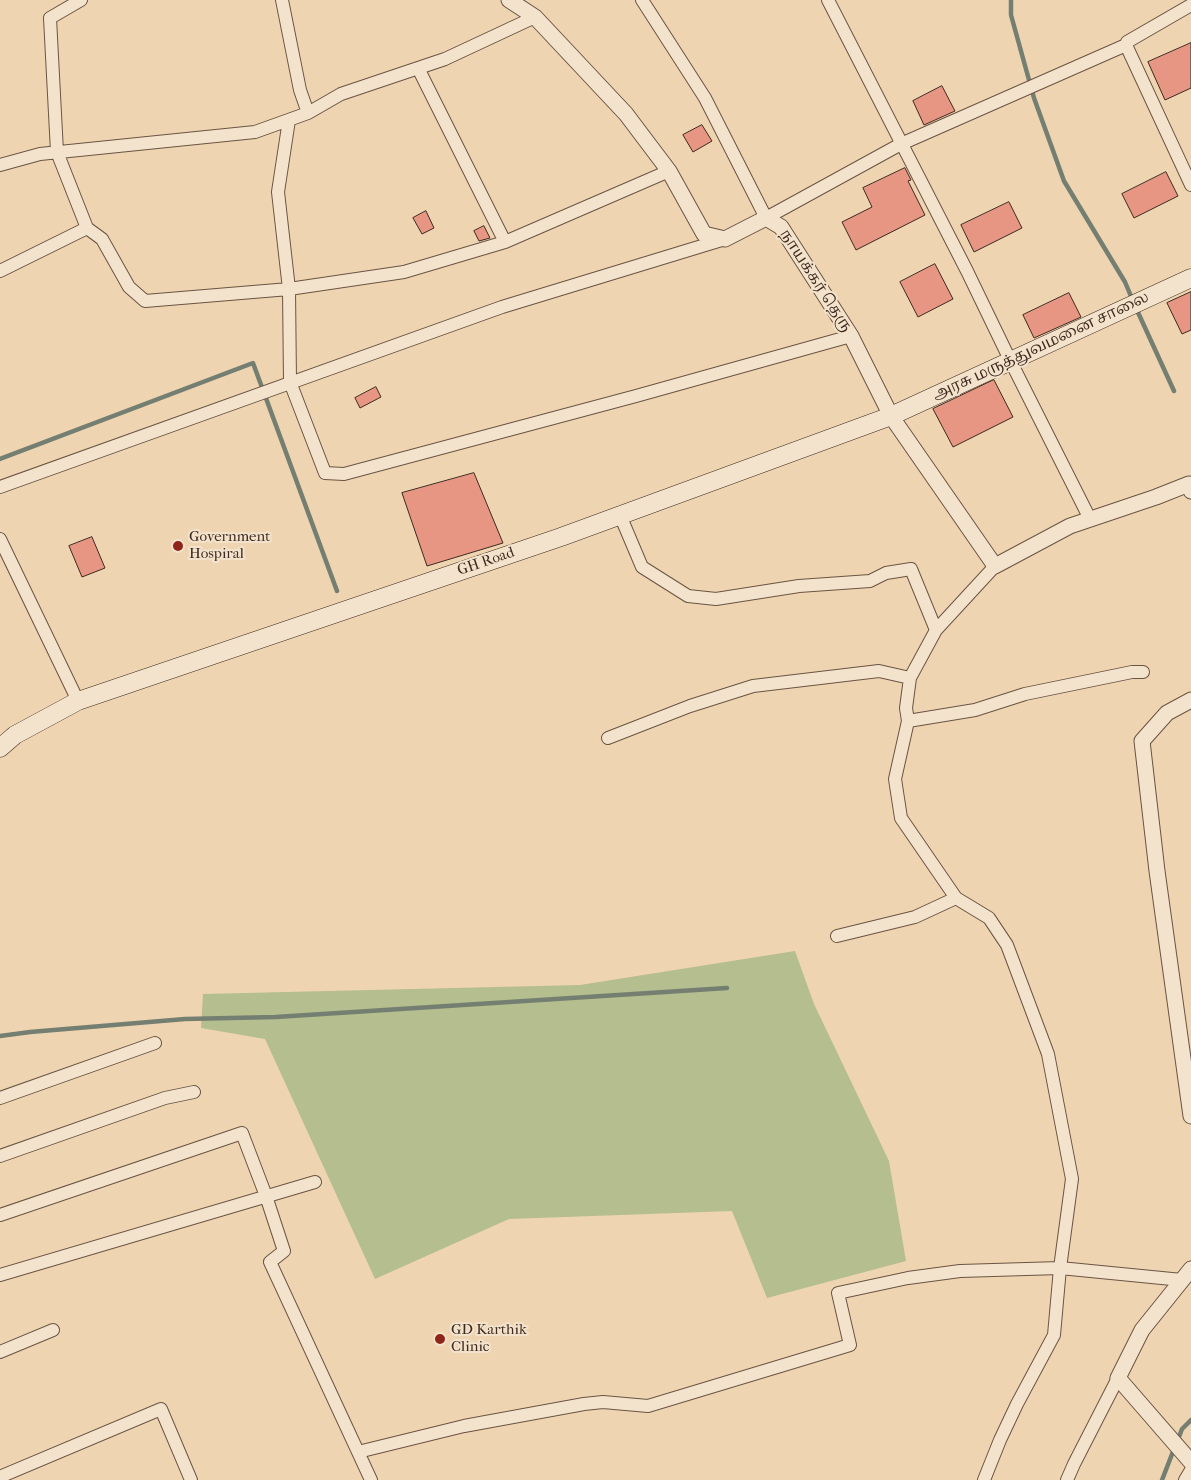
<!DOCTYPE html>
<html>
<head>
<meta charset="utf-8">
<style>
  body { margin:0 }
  canvas { display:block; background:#eed4b1 }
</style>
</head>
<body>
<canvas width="1191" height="1480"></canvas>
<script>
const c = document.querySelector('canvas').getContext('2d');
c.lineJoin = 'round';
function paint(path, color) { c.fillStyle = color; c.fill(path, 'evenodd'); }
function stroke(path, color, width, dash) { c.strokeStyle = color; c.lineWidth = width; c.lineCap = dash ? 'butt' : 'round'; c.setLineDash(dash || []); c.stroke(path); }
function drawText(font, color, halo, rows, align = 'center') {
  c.font = font + ' "IM FELL French Canon","Noto Serif Tamil",serif'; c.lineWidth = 4; c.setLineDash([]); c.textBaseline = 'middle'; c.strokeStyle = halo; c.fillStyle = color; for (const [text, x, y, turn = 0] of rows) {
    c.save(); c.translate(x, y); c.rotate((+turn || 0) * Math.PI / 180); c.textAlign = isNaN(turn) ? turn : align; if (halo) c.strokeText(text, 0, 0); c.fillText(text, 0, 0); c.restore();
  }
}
paint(new Path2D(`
  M795,951L814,1004L889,1161L906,1261L767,1298L732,1211L509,1219L375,1279L265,1039L201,1028L203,994L580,985Z`), '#b4be8f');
stroke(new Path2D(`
  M1011,0V15L1034,98L1064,181L1125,282L1133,301
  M1136,308L1174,391
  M0,459L253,363L337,591
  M0,1036L30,1032L185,1019L276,1017L727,988
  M1177,1442L1182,1429L1191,1420
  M1162,1480L1174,1449`), '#757f71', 4.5);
const building = new Path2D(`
  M1191,43V88L1165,100L1148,62Z
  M942,86L955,111L924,125L913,101Z
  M702,125L712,141L693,152L683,135Z
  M905,168L911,180L908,181L925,215L856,250L842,222L872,207L863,188Z
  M1166,172L1178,196L1134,218L1122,194Z
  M1009,202L1022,228L974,252L961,225Z
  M426,211L434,228L422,234L413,218Z
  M484,226L490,238L479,241L474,231Z
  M935,264L953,299L918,317L900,282Z
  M1191,292V330L1182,334L1167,303Z
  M1069,293L1081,317L1034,338L1023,315Z
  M994,380L1013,417L953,447L933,409Z
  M376,387L381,397L360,408L355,398Z
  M474,473L503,543L427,566L402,493Z
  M92,537L105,568L82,577L69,546Z`);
paint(building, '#e69682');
stroke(building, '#3e2a1e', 1);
const minor = new Path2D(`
  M282,0L300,90L308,113
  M642,0L705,98L766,218L901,144L1126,45
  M828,0L967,271L1011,362L1090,519
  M1191,5L1127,42L1126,45L1191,185
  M418,68L505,242
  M289,120L278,192L289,289L290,382L325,473L344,474L636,396L851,336
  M0,165L40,154L255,132L308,113L341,94L445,59L535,17
  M87,228L102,239L129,287L145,301L289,289L404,272L505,242L669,171
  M0,271L87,228L57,152L50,18L81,0
  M0,487L502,307L725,239
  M620,515L642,567L688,596L716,599L799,586L870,581L886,573L911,569L936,630L995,566
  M0,539L78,701
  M908,721L975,710L1025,694L1132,672H1143
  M608,738L690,706L753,686L879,671L910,678
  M837,936L915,917L956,898
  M0,1098L155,1043
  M0,1156L165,1098L194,1092
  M0,1215L242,1133L266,1196L284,1251L270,1262L371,1480
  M0,1275L315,1182
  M0,1352L53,1330
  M358,1452L464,1426L584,1404L603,1402L648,1406L850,1345L838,1293L908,1278L960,1271L1060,1268L1072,1179L1048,1054L1007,945L989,918L956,898L901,818L895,779L908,721L906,708L910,678L936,630
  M2,1476L161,1409L191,1480
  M984,1480L1000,1440L1017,1404L1054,1335L1060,1268L1182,1280
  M1067,1480L1074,1464L1118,1378
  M1185,1480L1191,1470`);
const tertiary = new Path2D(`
  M509,0L535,17L626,114L669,171L704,234L725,239L766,218L781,227L851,336L891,416L995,566L1070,526L1156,497L1189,484L1191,491
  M1191,700L1167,713L1142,741L1157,871L1191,1116
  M1191,1269L1142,1330L1118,1378L1191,1462`);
const secondary = new Path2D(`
  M0,748L15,735L78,701L561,537L891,416L1191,278`);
stroke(minor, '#6a5443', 14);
stroke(tertiary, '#6a5443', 17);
stroke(secondary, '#3e2a1e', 19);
stroke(minor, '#f4e3cc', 12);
stroke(tertiary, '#f4e3cc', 15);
stroke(secondary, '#f4e3cc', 18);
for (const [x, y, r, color] of [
  [178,546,6,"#8f2418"],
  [440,1339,6,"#8f2418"]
]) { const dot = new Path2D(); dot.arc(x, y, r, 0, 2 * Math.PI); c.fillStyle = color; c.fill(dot); stroke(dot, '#f4e3cc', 2); }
drawText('15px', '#3e2a1e', '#f4e3cc', [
  ["நாயக்கர் தெரு",815,281,57],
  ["அரசு மருத்துவமனை சாலை",1041,347,-25],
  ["GH Road",486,562,-19]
]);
drawText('15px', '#3e2a1e', '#f4e3cc', [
  ["Government",189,537],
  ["Hospiral",189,554],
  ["GD Karthik",451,1330],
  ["Clinic",451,1347]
], 'left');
</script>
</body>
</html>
